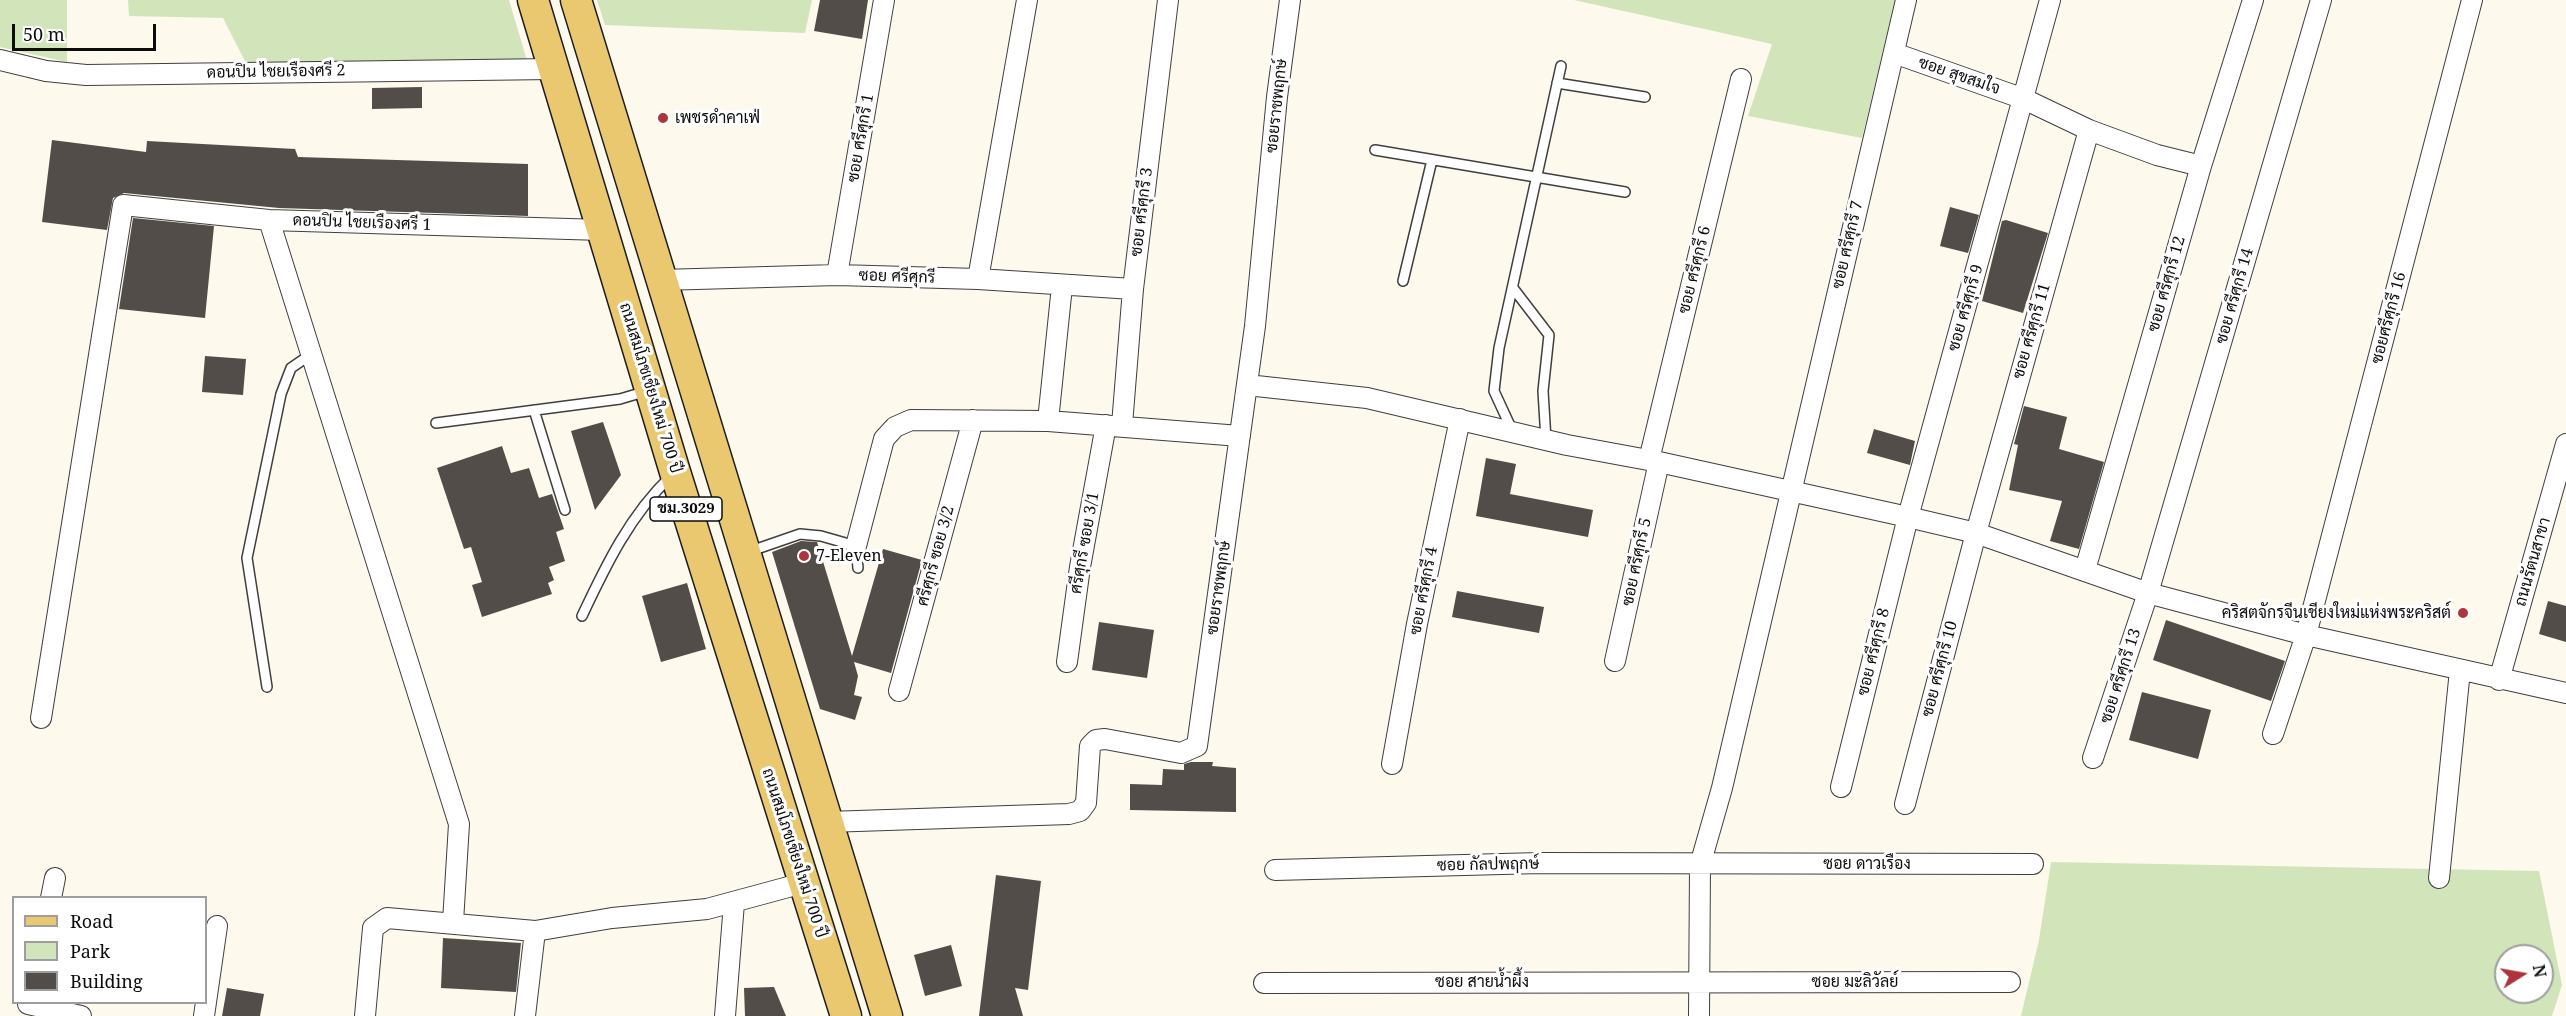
<!DOCTYPE html>
<html>
<head>
<meta charset="utf-8">
<style>
  body { margin:0 }
  #map { position:relative; width:2566px; height:1016px; overflow:hidden; background:#fdf9ed; font-family:"Noto Serif",serif }
  canvas { display:block }
  .legend { position:absolute; left:12px; top:896px; width:195px; height:108px; box-sizing:border-box; background:#fff; border:2px solid #9e9e9e; margin:0; padding:8px 10px; list-style:none; font-size:18px; color:#0c0c0c }
  .legend li { display:flex; align-items:center; gap:12px; height:30px }
  .legend b { width:30px; border:2px solid #9e9e9e }
  .north { position:absolute; left:2494px; top:944px; width:60px; height:60px; box-sizing:border-box; background:#fff; border:2px solid #9e9e9e; border-radius:50%; rotate:79deg; font-size:16px; font-weight:700; line-height:24px; text-align:center; color:#0c0c0c }
  .north::after { content:''; display:block; margin:auto; width:21px; height:27px; background:#ad333d; clip-path:polygon(50% 0,100% 100%,50% 72%,0 100%) }
  .scale { position:absolute; left:12px; top:24px; width:144px; height:27px; box-sizing:border-box; border:3px solid #0c0c0c; border-top:0; padding-left:8px; font-size:18px; line-height:21px; white-space:nowrap; color:#0c0c0c; -webkit-text-stroke:4px #fff; paint-order:stroke }
</style>
</head>
<body>
<div id="map">
<canvas width="2566" height="1016"></canvas>
<ul class="legend">
<li><b style="height:8px;background:#eac870"></b>Road</li>
<li><b style="height:16px;background:#d1e4ba"></b>Park</li>
<li><b style="height:16px;background:#534d49"></b>Building</li>
</ul>
<div class="north">N</div>
<div class="scale">50 m</div>
</div>
<script>
const c = document.querySelector('canvas').getContext('2d');
c.lineJoin = 'round';
function paint(path, color) { c.fillStyle = color; c.fill(path, 'evenodd'); }
function stroke(path, color, width, dash) { c.strokeStyle = color; c.lineWidth = width; c.lineCap = dash ? 'butt' : 'round'; c.setLineDash(dash || []); c.stroke(path); }
function drawText(font, color, halo, rows, align = 'center') {
  c.font = font + ' "Noto Serif",Sarabun,serif'; c.lineWidth = 6; c.setLineDash([]); c.textBaseline = 'middle'; c.strokeStyle = halo; c.fillStyle = color; for (const [text, x, y, turn = 0] of rows) {
    c.save(); c.translate(x, y); c.rotate((+turn || 0) * Math.PI / 180); c.textAlign = isNaN(turn) ? turn : align; if (halo) c.strokeText(text, 0, 0); c.fillText(text, 0, 0); c.restore();
  }
}
paint(new Path2D(`
  M0,0H67V62L0,47Z
  M128,0H509L528,64L248,67L223,18L129,16Z
  M597,0H812L805,33L605,25Z
  M1574,0H1895L1862,138L1748,116L1772,44Z
  M2051,862L2539,871L2562,985L2552,1016H2021L2039,940ZM2506,956H2542V992H2506Z`), '#d1e4ba');
paint(new Path2D(`
  M820,0H868L862,39L814,31Z
  M422,87V108L372,109V88Z
  M52,140L146,152L147,141L295,149L298,157L528,164V216L279,208L124,193L113,198L107,230L42,222Z
  M1950,207L1979,215L1968,253L1940,246Z
  M133,218L214,226L205,318L119,309Z
  M2006,220L2048,233L2023,313L1982,301L2002,221Z
  M205,356L246,359L243,395L202,392Z
  M2024,406L2067,417L2059,449L2104,462L2079,549L2050,541L2062,501L2009,490L2018,445L2014,444Z
  M603,422L621,475L595,510L571,431Z
  M1874,429L1915,441L1910,465L1867,453Z
  M502,446L511,473L529,468L539,498L552,494L564,529L556,532L565,561L549,567L554,580L548,583L552,594L482,617L472,585L482,582L471,547L464,549L437,468Z
  M1486,458L1516,464L1510,494L1593,510L1588,537L1476,516Z
  M801,541L817,542L852,656L883,549L922,560L891,673L854,662L858,676L854,695L862,697L855,720L820,709L772,552Z
  M687,583L706,649L661,662L642,596Z
  M1457,591L1544,607L1539,633L1452,617Z
  M2548,601L2566,606V642L2539,634Z
  M2166,620L2285,661L2271,701L2153,660Z
  M1099,622L1154,630L1147,678L1092,670Z
  M2142,692L2211,710L2198,759L2129,740Z
  M1191,762H1213L1212,766L1236,768V812L1130,810V784L1162,785L1163,769L1184,770V764Z
  M996,875L1041,881L1028,990L1015,988L1023,1016H979Z
  M443,938L521,943L516,992L441,988Z
  M951,945L962,986L925,996L914,955Z
  M774,987L786,1016H745L744,988Z
  M227,988L264,994L260,1016H222Z`), '#534d49');
const service = new Path2D(`
  M1557,83L1645,97
  M1375,150L1625,192
  M1403,281L1432,160
  M1513,288L1549,335L1543,391L1546,440
  M534,410L565,510
  M436,423L620,399L647,391
  M1512,430L1494,391L1499,348L1561,66
  M748,552L800,534L821,536L856,546L858,568
  M582,616C606,565 630,515 671,476
  M267,687L247,558L281,394L291,368L310,355`);
const minor = new Path2D(`
  M1894,53L2024,99L2089,130L2157,155L2201,166
  M0,60L46,71L86,75L553,69
  M269,220L459,824L453,922
  M837,275L884,0
  M978,279L1027,0
  M661,280L837,275L978,279L1133,289
  M1247,385L1367,398L1567,445L1659,462L1908,517L1976,533L2148,593L2306,635L2566,693
  M1048,421L1062,286
  M1122,425L1133,289L1168,0
  M1649,460L1741,79
  M856,546L884,439L895,427L911,420L1048,421L1240,436
  M2085,570L2201,166L2253,0
  M1615,661L1659,462
  M1067,662L1080,567L1106,425
  M2499,680L2566,444
  M899,691L973,420
  M41,718L123,205L269,220L602,230
  M2273,734L2306,635L2472,0
  M2093,758L2148,593L2321,0
  M1392,764L1417,624L1460,419
  M1841,787L1908,517L2050,0
  M1905,804L1976,533L2089,130
  M827,822L1069,814L1080,811L1086,803L1090,746L1096,740L1105,739L1181,753L1197,746L1255,326L1277,97L1290,0
  M1275,870L1540,863L2033,864
  M2439,878L2460,670
  M51,898L55,878
  M1264,983L2010,982
  M28,1004L81,1016
  M204,1016L217,926
  M365,1016L373,928L387,918L535,931L612,918L707,909L803,883
  M525,1016L535,931
  M725,1016L734,903
  M1699,1016L1700,865L1722,788L1906,0`);
const primary = new Path2D(`
  M533,0L675,472L846,1016
  M576,0L887,1016`);
stroke(service, '#3f3f3f', 12);
stroke(minor, '#3f3f3f', 22);
stroke(primary, '#1d1d1d', 33);
stroke(service, '#fff', 9);
stroke(minor, '#fff', 20);
stroke(primary, '#eac870', 30);
for (const [x, y, r, color] of [
  [663,118,6,"#ad333d"],
  [804,556,6,"#ad333d"],
  [2463,613,6,"#ad333d"]
]) { const dot = new Path2D(); dot.arc(x, y, r, 0, 2 * Math.PI); c.fillStyle = color; c.fill(dot); stroke(dot, '#fff', 2); }
for (const [x, y, w] of [
  [686,509,72]
]) { const box = new Path2D(); box.roundRect(x - w / 2, y - 12, w, 24, 4.5); c.fillStyle = '#fff'; c.fill(box); stroke(box, '#0c0c0c', 1.5); }
drawText('bold 15px', '#0c0c0c', null, [
  ["ชม.3029",686,509]
]);
drawText('16px', '#0c0c0c', '#fff', [
  ["ดอนปิน ไชยเรืองศรี 2",276,72,-1],
  ["ซอย สุขสมใจ",1959,76,19],
  ["ซอยราชพฤกษ์",1277,106,-84],
  ["ซอย ศรีศุกรี 1",861,138,-80],
  ["ซอย ศรีศุกรี 3",1142,212,-83],
  ["ดอนปิน ไชยเรืองศรี 1",362,223,2],
  ["ซอย ศรีศุกรี 7",1848,245,-77],
  ["ซอย ศรีศุกรี 6",1695,270,-76],
  ["ซอย ศรีศุกรี",897,277,2],
  ["ซอย ศรีศุกรี 12",2167,284,-74],
  ["ซอย ศรีศุกรี 14",2235,296,-74],
  ["ซอย ศรีศุกรี 9",1966,308,-74],
  ["ซอยศรีศุกรี 16",2389,318,-75],
  ["ซอย ศรีศุกรี 11",2032,331,-74],
  ["ถนนสมโภชเชียงใหม่ 700 ปี",650,388,73],
  ["ศรีศุกรี ซอย 3/1",1085,543,-80],
  ["ศรีศุกรี ซอย 3/2",936,556,-75],
  ["ซอย ศรีศุกรี 5",1637,562,-78],
  ["ถนนรัตนสาขา",2533,562,-74],
  ["ซอยราชพฤกษ์",1219,588,-82],
  ["ซอย ศรีศุกรี 4",1424,591,-79],
  ["ซอย ศรีศุกรี 8",1874,652,-76],
  ["ซอย ศรีศุกรี 10",1940,669,-75],
  ["ซอย ศรีศุกรี 13",2121,676,-72],
  ["ถนนสมโภชเชียงใหม่ 700 ปี",794,853,72],
  ["ซอย ดาวเรือง",1867,864],
  ["ซอย กัลปพฤกษ์",1488,865,-1],
  ["ซอย สายน้ำผึ้ง",1482,982],
  ["ซอย มะลิวัลย์",1855,982]
]);
drawText('16px', '#0c0c0c', '#fff', [
  ["เพชรดำคาเฟ่",675,118],
  ["7-Eleven",816,556],
  ["คริสตจักรจีนเชียงใหม่แห่งพระคริสต์",2451,613,"right"]
], 'left');
</script>
</body>
</html>
